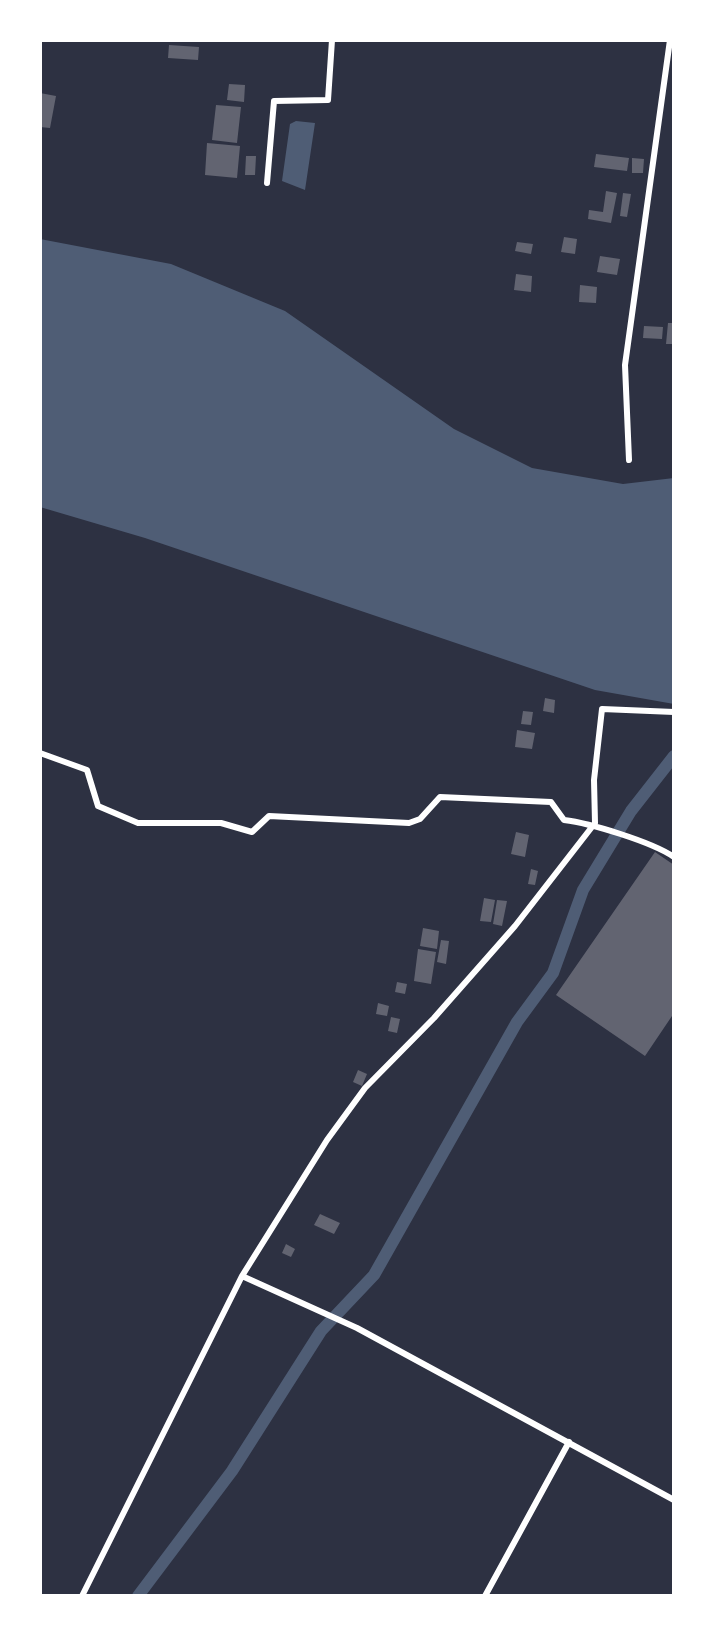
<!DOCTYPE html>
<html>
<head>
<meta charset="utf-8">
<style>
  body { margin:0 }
  #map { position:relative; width:714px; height:1636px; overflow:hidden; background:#2d3142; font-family:"Sofia Sans Condensed",sans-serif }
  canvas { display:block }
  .frame { position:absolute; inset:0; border:42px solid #fff; pointer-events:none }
</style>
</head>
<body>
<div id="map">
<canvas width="714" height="1636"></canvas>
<div class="frame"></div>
</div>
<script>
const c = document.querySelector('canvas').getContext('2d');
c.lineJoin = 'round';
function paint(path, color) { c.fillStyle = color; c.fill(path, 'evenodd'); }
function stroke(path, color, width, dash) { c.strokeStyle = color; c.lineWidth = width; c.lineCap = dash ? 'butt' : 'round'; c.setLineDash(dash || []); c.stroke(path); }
paint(new Path2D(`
  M296,121L315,123L305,190L282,181L290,124Z
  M40,239L171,264L285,311L454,429L532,468L623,484L674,478V704L595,690L145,538L40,507Z`), '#4f5d75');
stroke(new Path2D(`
  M138,1596L232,1471L321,1331L374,1275L517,1022L553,973L583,890L631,811L674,756`), '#4f5d75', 12);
paint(new Path2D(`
  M169,45L199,47L198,60L168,58Z
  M229,84L245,85L244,102L227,100Z
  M40,93L56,96L50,128L40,127Z
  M216,105L241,107L237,143L212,140Z
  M207,143L240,146L237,178L205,175Z
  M596,154L629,158L627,171L594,167Z
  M246,156H256L255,175H245Z
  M632,158L644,159L643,173H632Z
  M606,191L617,193L611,223L588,219L589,210L603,212Z
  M623,193L631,194L627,217L620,216Z
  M564,237L577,239L575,254L561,252Z
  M517,242L533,244L531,254L515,251Z
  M600,256L620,259L617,275L597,272Z
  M516,274L532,276L531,292L514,290Z
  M580,285L597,287L596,303L579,302Z
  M668,323H674V344H666Z
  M644,326L663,327L662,339L643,338Z
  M545,698L555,700L554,713L543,711Z
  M523,711L533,712L531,725L521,724Z
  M517,730L535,733L532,749L515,747Z
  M516,832L529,835L525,857L511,854Z
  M655,852L674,865V1013L645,1056L556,995Z
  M531,869L538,871L535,885L528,884Z
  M484,898L495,900L491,922L480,921Z
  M497,900L507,901L502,926L493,924Z
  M423,928L439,931L437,949L420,946Z
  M441,940L449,941L446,964L437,962Z
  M418,949L436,952L431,984L414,981Z
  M397,982L407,984L405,994L395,992Z
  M378,1003L389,1006L387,1016L376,1014Z
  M391,1017L400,1019L397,1033L388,1031Z
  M358,1070L367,1074L362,1086L353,1082Z
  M320,1214L340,1223L334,1234L314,1225Z
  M286,1244L295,1249L291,1257L282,1253Z`), '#626471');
stroke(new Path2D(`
  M267,183L274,101L328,100L332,40
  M629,460L625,365L670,40
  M40,753L87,770L98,806L138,823H221L252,832L269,816L409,823L420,819L440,797L551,802L564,820C590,823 652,842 674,857
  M242,1276L357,1328L674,1500
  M82,1596L242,1276L327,1140L365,1088L434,1018L515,926L595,823L594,780L602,709L674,712
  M485,1596L569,1442`), '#fff', 6);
</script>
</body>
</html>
